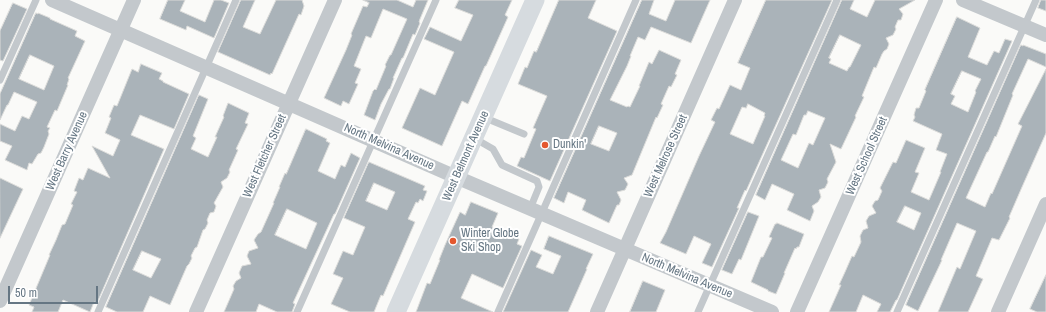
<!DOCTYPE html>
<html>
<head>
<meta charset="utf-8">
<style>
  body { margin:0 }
  #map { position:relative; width:1046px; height:312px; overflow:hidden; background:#fafaf8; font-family:"Archivo Narrow",sans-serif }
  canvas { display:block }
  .scale { position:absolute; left:8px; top:286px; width:90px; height:18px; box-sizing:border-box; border:2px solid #657683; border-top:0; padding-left:5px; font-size:12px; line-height:14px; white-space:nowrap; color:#657683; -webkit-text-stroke:3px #fff; paint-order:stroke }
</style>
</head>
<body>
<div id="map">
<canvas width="1046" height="312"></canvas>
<div class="scale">50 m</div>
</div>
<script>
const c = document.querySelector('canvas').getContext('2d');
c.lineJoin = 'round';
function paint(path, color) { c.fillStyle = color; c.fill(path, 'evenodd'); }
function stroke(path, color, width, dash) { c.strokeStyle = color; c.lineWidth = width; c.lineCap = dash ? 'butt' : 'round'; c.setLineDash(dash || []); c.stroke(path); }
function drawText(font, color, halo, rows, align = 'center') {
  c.font = font + ' "Archivo Narrow",sans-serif'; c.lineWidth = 4; c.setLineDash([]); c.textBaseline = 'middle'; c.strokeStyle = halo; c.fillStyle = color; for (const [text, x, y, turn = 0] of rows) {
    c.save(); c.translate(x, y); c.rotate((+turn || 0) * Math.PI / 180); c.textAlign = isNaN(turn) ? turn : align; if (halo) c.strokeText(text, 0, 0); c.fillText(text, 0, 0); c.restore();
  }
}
const building = new Path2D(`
  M168,0H185L180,11L205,22L214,0H221L229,3L214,38L187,26L186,30L160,19Z
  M241,0H255L243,27L260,34L276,0H302L304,6L301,15L299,14L272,74L271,73L270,75L218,52Z
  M363,0H397L413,7L416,0H428L420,19L419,22L420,23L415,35L413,34L403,58H402L393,78H394L390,89H389L381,104L375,120L364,115L373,91L375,89L376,90L386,66L385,65L390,55H391L407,19L383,9L371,38L366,36L354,66L361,69L355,83L358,84L349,104L343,101L341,106L324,98L346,50L352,35L351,34L363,6L367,7L369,3Z
  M459,0H512L505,15L508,17L486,66H485L468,104L462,101L442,146L402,128L420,88L435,95L454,52L424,39L430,27L461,41L473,15L455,8Z
  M559,0H596L588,18L617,31L550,181L517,166L521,157L524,158L536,129L533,128L547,96L518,84L525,67L527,68L534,51L536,52Z
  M642,0H654L649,14L666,21L675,0H710L691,43L651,27L645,40L638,37L630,56H631L627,66L610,100L627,107L628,106L630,107L640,86H639L649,62L652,64L659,50L681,60L675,74L677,75L671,87L669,86L661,104L663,105L657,118L656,117L632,175L624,178L628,184L625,190L617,192L621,200L619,205H617L609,223L582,210L586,200L568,192L564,203L554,198ZM599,126L617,133L609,151L591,144Z
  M766,0H832L746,191L745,190L737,208H739L712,267L702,263L711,244L694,236L686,254L660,243L666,232L699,156L715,122L711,120L717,108L719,109L730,85L741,90L750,68L738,63ZM748,104L765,113L764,116H765L753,144L730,134L742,107L746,108Z
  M842,0H854L850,9L867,17L875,0H915L899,9L903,14L901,20H898L895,27L896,29L893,35L886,38L889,44L887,49L884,51L882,54L876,68L874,67L862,96L864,97L855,116L856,117L841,149L830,144L836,162L827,179L828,182L825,188L819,190L821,197L818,202L812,206L814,211L810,221L787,210L794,194L772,184L765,200L756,195ZM840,35L861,45L850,67H849L847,71L829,63L831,59L829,58ZM808,111L825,118L813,145L809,143L798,168L781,160L793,134L796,135L804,115H806Z
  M1041,0H1046V11L1038,8Z
  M13,3L27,9L3,61L0,60V31Z
  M36,13L38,14V13L50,18V19L77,31L75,36L85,41L68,78L69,79L67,85H68L57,111L55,110L47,127L50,128L48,131L49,134L44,147L41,153L38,154L32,164L29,163L27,170L5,160L12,146L0,141V124L15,131L22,116L29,119L37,102L14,92L8,105H7L0,120V94ZM30,55L54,66L44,90L19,79Z
  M957,17L980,28L968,57L987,65L994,51L999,53L1005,39L1012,41L897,300H896L890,312H877L881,304L863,295L856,312H829L841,285H839L845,272L852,256L854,257L861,242L860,236L863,230L868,228L866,221L869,216L876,213L872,206L875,201L878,200L882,191L880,188L893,162L896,163L906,140L925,148L915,172L919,173L911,192L929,200L941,172H940L947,154L936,150L942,134L913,121L915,117L914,115L916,108H919L926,91L925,90ZM962,71L981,79L975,91L976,92L968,112L951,104L955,96L951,94ZM905,206L921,213L914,230L897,222Z
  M1021,45L1023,46V45L1046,54V67L1028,59L1012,94L1013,95L996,137L995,136L988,152H987L966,198L985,207L991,193L992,194L1022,126L1018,124L1046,69V133L1022,187L1009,217L1010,218L999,240L992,238L976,276L983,279L968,312H938L957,267L960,269L976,231L957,223L941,260H942L918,311L906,305Z
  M141,64L162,73L159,79L163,81V82L189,94L174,129L140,115L131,135L164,149L97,303L94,302L90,312L63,300L58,312H32L34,307L29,305L50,255H49L56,240L62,225L65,224L73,205L71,204L77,192L74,191L79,178L83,180L88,168L110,178L92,146L113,156L120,140L105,133L111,118L109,117L114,105L117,106L132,69L138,72Z
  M199,95L208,99L193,136L196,138L191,149L208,157L217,137H215L224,117L223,116L228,103L249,113L245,123L248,124L236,149L238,150L229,170L230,172L227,178L221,182L223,187L214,203L216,206L214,212L210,213L207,220L208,223L205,229L203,230L197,247L195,248L191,256L192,258L189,264L187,266L170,305L150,296L143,312H117L106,307ZM142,251L161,259L151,278L133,270Z
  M306,129L327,139L326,141L330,143L318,171L335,179L341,165L345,167L351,153L360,158L335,214H334L293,303L295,304L292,312H277L259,304L256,312H224L234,289L233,286L236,281L241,278L239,273L242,266L251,264L247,256L249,251L258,248L254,240L258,234L261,232L274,203H273L280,187H279L285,173L286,174ZM287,209L317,223L306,249L275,235Z
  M369,162L425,186L423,190L427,191L423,201L420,199L418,203L416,202L408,219L415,222L383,296L381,295L374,312H350L331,304L343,278L333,274L343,251L353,255L365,227L344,218ZM374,183L395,192L387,210L366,201Z
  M0,178L23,189L0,238Z
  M471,202L498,213L492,227L519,239L517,244L522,246L503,288L472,274L461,298L493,312H416L427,283L430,284L440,260H439L445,245L460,212L465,215Z
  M748,212L759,216L741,260L739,259L732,274L722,270Z
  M777,223L804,234L799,247H797L796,249L795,248L784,273H785L776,294L768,291V290L751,282L761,257H763L772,238L769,237L775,224H776Z
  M549,236L593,254L586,269H587L568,312H503L531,250L542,255L536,267L553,274L561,256L544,249Z
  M1046,275V312H1037L1030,309Z
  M643,281L665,290L656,312H630Z`);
paint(building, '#aab3b9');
stroke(building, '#dcdcda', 1);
stroke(new Path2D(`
  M0,80L36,0
  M483,117L524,134
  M474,138L493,149L502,165L537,181L539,187L530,209
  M98,312L236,0
  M297,312L436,0
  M498,312L636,0
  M698,312L837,0
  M897,312L1036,0`), '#c3c8cc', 7);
stroke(new Path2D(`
  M52,0L456,177L772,312
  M963,0L1046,35
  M0,301L134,0
  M196,312L335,0
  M597,312L735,0
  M797,312L936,0
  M998,312L1046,204`), '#c3c8cc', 14);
stroke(new Path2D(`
  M396,312L535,0`), '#d6dbdf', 19);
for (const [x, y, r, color] of [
  [545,145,4,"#e4572e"],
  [453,241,4,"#e4572e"]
]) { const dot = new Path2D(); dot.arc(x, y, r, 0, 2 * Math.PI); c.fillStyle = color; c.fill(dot); stroke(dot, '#fff', 1.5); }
drawText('12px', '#657683', '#fff', [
  ["Dunkin'",553,145],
  ["Winter Globe",461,234],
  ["Ski Shop",461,248]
], 'left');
drawText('12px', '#657683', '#fff', [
  ["North Melvina Avenue",389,147,24],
  ["West Barry Avenue",67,151,-66],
  ["West Fletcher Street",265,156,-66],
  ["West Belmont Avenue",466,156,-66],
  ["West Melrose Street",666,156,-66],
  ["West School Street",867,156,-66],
  ["North Melvina Avenue",687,276,23]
]);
</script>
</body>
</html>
